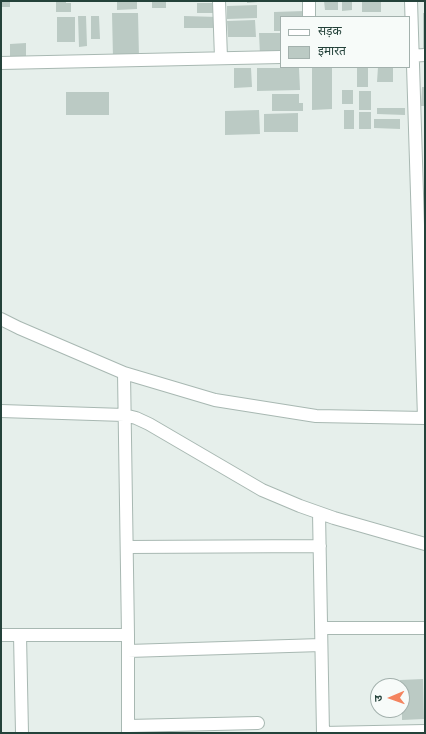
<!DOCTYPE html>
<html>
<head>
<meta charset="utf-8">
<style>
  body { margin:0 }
  #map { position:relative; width:426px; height:734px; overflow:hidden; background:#e6efeb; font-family:Signika,"Noto Sans Devanagari",sans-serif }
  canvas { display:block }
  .frame { position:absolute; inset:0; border:2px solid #24423a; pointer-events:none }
  .legend { position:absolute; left:280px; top:16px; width:130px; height:52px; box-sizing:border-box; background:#f7fbf9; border:1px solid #a3b1ad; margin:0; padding:5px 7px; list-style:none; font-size:12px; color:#24423a }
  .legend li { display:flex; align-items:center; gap:8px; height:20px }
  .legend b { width:20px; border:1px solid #a3b1ad }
  .north { position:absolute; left:370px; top:678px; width:40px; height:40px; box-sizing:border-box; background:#f7fbf9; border:1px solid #a3b1ad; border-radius:50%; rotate:268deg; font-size:11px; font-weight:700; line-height:16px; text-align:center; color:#24423a }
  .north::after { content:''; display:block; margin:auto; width:14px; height:18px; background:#f4845f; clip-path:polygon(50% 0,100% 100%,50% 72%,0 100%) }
</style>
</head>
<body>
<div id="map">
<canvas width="426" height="734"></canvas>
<div class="frame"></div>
<ul class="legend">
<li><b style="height:5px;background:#fff"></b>सड़क</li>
<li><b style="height:11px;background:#bbcac4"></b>इमारत</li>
</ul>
<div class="north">उ</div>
</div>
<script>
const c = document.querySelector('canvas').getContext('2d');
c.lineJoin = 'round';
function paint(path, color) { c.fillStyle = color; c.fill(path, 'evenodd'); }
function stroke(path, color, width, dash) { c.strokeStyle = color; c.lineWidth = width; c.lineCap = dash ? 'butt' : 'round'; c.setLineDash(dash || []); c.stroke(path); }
paint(new Path2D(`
  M1,1H10V7H1Z
  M56,1H66V3H71V12H56Z
  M117,1H137V9L117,10Z
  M152,1H166V8H152Z
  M247,1H258V2L247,3Z
  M324,1H338V10H325Z
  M342,1H352V10L342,11Z
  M362,1H381V12H362Z
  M197,3H214L215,13H197Z
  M257,5V18L227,19V6Z
  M305,11V17H281V31H274V12Z
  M112,13H138L139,57L113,58Z
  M423,13H425V51H423Z
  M78,16H86L87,46L79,47Z
  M91,16H99L100,39H91Z
  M184,16L218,17V28H184Z
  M57,17H75V42H57Z
  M255,20L256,37H228L227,21Z
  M259,33H281V55H260Z
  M26,43V59H10V44Z
  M312,67H332V109L312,110Z
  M357,67H368V87H357Z
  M378,67H393V82H377Z
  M234,68H251L252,87L234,88Z
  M257,68H299L300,90L257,91Z
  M422,87H425V106H421Z
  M342,90H353V104H342Z
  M359,91H371V110H359Z
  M66,92H109V115H66Z
  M272,94H299V103H303V111H272Z
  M377,108H405V115L377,114Z
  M259,110L260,134L225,135V111Z
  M344,110H354V129H344Z
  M359,112H371V129H359Z
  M298,113V132H264V114Z
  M374,119H400V129L374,128Z
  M423,679L424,719L402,720V686H400V680Z`), '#bbcac4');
const minor = new Path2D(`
  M219,1L221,58
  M309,1V17
  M411,1L424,418
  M409,56L425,55
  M1,63L281,57
  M1,319L19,328L124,373L215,400L316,416L425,418
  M124,373L128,635V733
  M1,411L124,415L136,418L149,424L262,490L300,506L334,518L425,544
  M319,513L323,733
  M127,547L320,546
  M321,628H425
  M1,635H128
  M20,635L22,733
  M128,651L321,645
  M128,726L258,723
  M323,733L425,731`);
stroke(minor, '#a8b8b2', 14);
stroke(minor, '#fff', 12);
</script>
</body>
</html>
